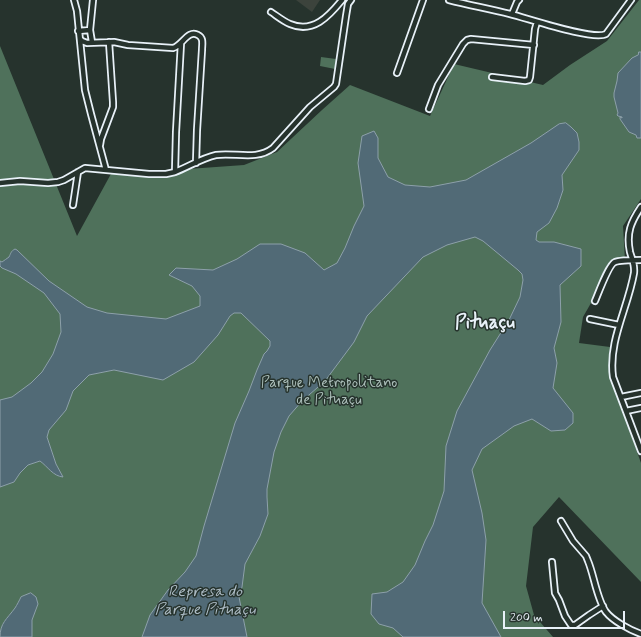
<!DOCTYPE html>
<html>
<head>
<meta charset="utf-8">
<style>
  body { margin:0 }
  #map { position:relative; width:641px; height:637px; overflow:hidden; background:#26332d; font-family:Mynerve,sans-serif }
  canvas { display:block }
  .scale { position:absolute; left:503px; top:611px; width:122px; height:18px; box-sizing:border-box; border:2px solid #e8f1f8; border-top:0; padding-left:5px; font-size:12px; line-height:14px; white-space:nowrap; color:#e8f1f8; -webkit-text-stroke:3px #26332d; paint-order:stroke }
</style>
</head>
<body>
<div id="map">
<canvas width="641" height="637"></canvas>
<div class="scale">200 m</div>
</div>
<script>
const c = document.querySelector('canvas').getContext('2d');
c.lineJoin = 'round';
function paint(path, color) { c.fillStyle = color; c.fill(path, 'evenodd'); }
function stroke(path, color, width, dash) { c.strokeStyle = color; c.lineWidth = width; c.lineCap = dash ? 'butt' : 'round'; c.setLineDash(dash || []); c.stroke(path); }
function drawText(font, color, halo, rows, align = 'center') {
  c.font = font + ' Mynerve,sans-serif'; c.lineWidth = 3; c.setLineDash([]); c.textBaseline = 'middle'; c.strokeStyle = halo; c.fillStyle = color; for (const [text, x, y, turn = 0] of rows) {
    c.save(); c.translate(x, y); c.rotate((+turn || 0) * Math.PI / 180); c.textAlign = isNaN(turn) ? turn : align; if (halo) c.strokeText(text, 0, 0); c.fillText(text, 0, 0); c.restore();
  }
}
paint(new Path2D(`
  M296,0H320L312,12Z`), '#3c433c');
paint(new Path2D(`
  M639,0H641V199L623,226L625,261L614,260L608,264L591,303L583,317L579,343L610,347L609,372L641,463V582L559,497L533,527L526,586L534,615L553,637H0V46L77,236L112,172L149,176L188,169L244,165L277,152L322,110L350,85L430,116L454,64L543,85L570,65L607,41Z
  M321,57L336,59L335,69L320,66Z`), '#4f715b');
const water = new Path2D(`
  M639,52H641V138H637L636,135L629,132L620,119V117L622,118V117L618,116L617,115L618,113L614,97V93L617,81L618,73L632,58L638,55Z
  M566,123L571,127L577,133L579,142V150L562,175L563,190L557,208L549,223L537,232L536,240L539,242H554L581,249V266L560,285L561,322L554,348L557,363L553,388L573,413V423L565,430L551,431L532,419L514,426L482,449L472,470L482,513L486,540L482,603L501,637H403L393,628L379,624L371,614L372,594L387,592L403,582L415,565L425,541L433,525L444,491L446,446L457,411L490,350L509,320L520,297L523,280L522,274L518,270L483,241L475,237L447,245L423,257L367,316L354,342L325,381L302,401L289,416L281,432L274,452L267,489V497L268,514L260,536L245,564L242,587L239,597L247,637H142L150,615L168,590L185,572L196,556L204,526L235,423L249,391L257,370L264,354L267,351L270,346V341L241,313H234L230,316L218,335L194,362L163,380L114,370L89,375L73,391L66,410L49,430L47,437L56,464L63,477C53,476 48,467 40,461L28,465L20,473L14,482L0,487V400L12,397L31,383L42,372L53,354L61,332L60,314L44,293L16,274L2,268L0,266V261L2,262C4,260 7,259 9,257C11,253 11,251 15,249L17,250L49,281L87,307L107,313L166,319L200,306V296L192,286L169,275L176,268L213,270L237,259L260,244H281L305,253L324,270L337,263L345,248L354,226L364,206L358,163L362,136L374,131L378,138V158L388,177L405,185L430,187L466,180L531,143L559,124Z
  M31,593L36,597L38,604L32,620V637H0C0,623 7,619 15,608C17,605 19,601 21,597Z`);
paint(water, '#516a76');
stroke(water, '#8da0aa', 1);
const minor = new Path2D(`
  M74,0L77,11L85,90L91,114L106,170
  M449,0C469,5 490,9 510,14C527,18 593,41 606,34L631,0
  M271,12C277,16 283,21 290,24C313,34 329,16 342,0
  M512,14L517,2L519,0
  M78,31L90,30
  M80,39L82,41L87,43L114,42L128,45L173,48C182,46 188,29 198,35C204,38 202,44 202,50L197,130L196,163
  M92,42L90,30L93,0
  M397,73L423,0
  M492,77L525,81L529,80L530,77L535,29L537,22
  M429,109L438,85L463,44L467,40L471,39L534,45
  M100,145L101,139L113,107V102L109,42
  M175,172L176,132L181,43
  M0,183L20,181L48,183L58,182L64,180L85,168L149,174H166L175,172C188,167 202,158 216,155C235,152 256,161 273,148L310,107L334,87L336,84L346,16L348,4L351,0
  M73,205L78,172
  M641,207C631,222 626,233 630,252C632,259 635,265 634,273C628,308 608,341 613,377L641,451
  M595,301C598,294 609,264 615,262C620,260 635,260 641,260
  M590,319L619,325
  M621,397L641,393
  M626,411L641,408
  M561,521L573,541L586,556L588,561C594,575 597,600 606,612C613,621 630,630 641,634
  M552,562L555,593L559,600L565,616L571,625H575L589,615L603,606`);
stroke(minor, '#e8f1f8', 8);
stroke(minor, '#26332d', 4.5);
drawText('15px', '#abbeb9', '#26332d', [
  ["Parque Metropolitano",329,384],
  ["de Pituaçu",329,401]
]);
drawText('italic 16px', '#acbbc4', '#26332d', [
  ["Represa do",205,593],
  ["Parque Pituaçu",205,611]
]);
drawText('bold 19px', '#e8f1f8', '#26332d', [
  ["Pituaçu",485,324]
]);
</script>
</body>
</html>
